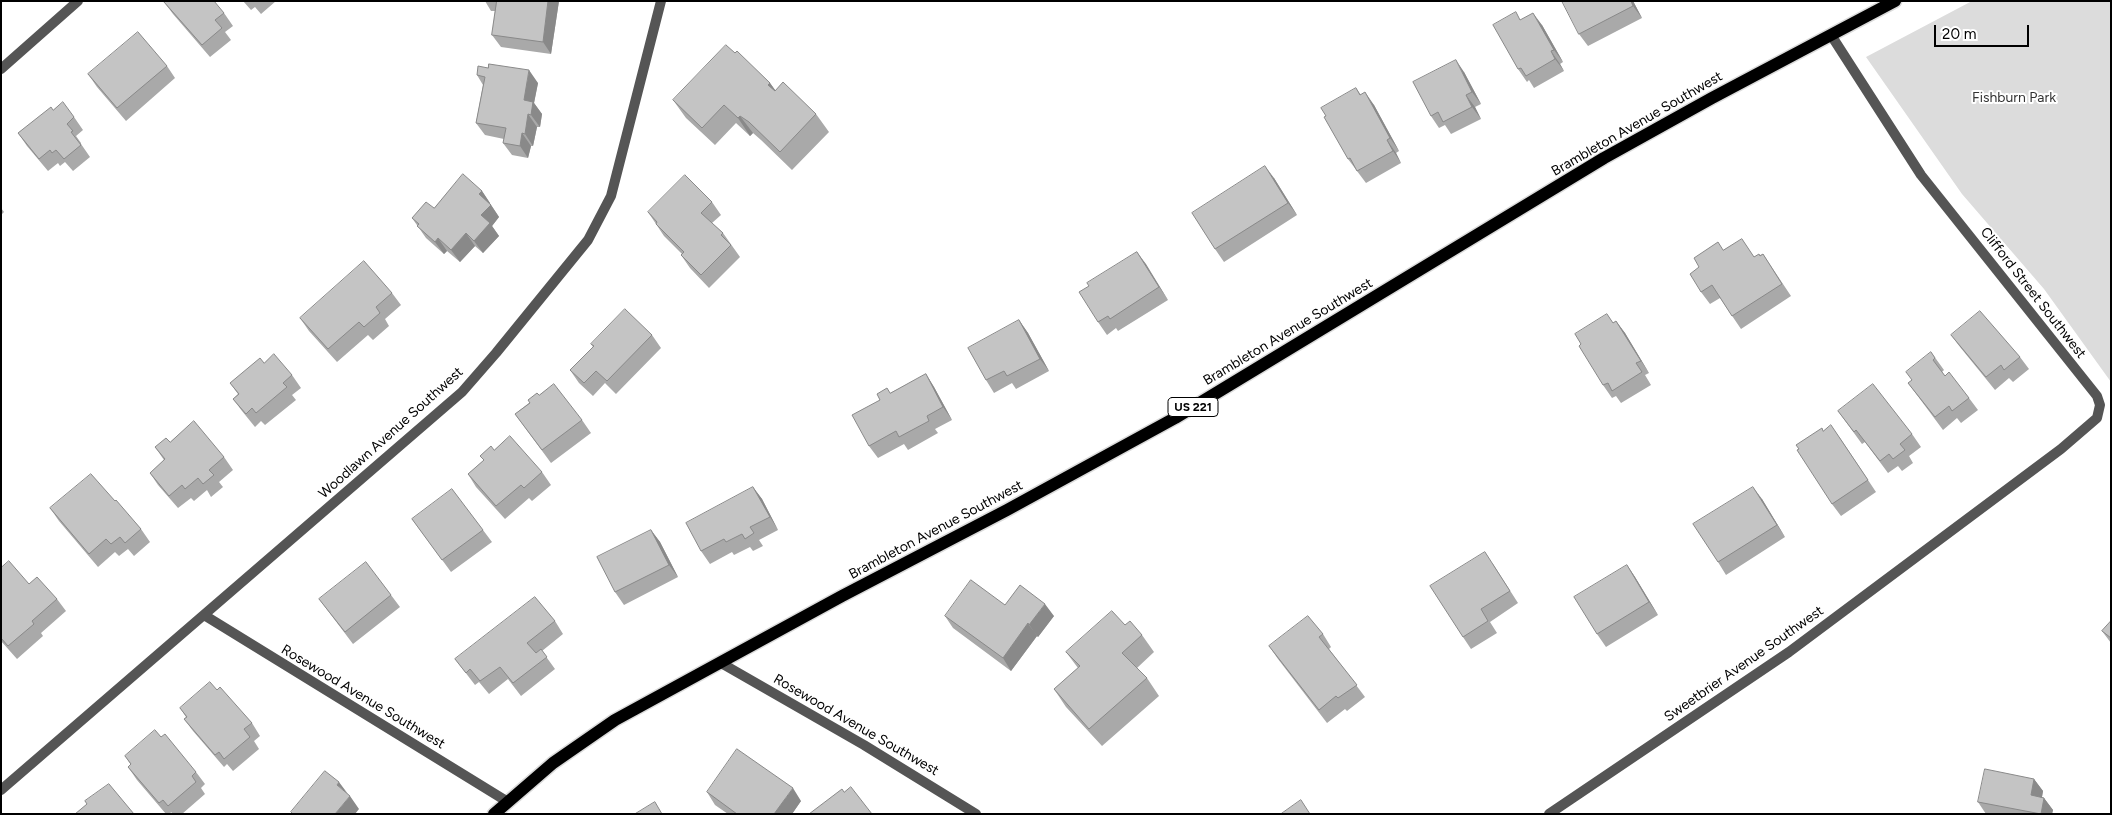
<!DOCTYPE html>
<html>
<head>
<meta charset="utf-8">
<style>
  body { margin:0 }
  #map { position:relative; width:2112px; height:815px; overflow:hidden; background:#fff; font-family:Figtree,sans-serif }
  canvas { display:block }
  .frame { position:absolute; inset:0; border:2px solid #000; pointer-events:none }
  .scale { position:absolute; left:1934px; top:25px; width:95px; height:22px; box-sizing:border-box; border:2px solid #000; border-top:0; padding-left:6px; font-size:15px; line-height:18px; white-space:nowrap; color:#000; -webkit-text-stroke:4px #fff; paint-order:stroke }
</style>
</head>
<body>
<div id="map">
<canvas width="2112" height="815"></canvas>
<div class="frame"></div>
<div class="scale">20 m</div>
</div>
<script>
const c = document.querySelector('canvas').getContext('2d');
c.lineJoin = 'round';
function paint(path, color) { c.fillStyle = color; c.fill(path, 'evenodd'); }
function stroke(path, color, width, dash) { c.strokeStyle = color; c.lineWidth = width; c.lineCap = dash ? 'butt' : 'round'; c.setLineDash(dash || []); c.stroke(path); }
function drawText(font, color, halo, rows, align = 'center') {
  c.font = font + ' Figtree,sans-serif'; c.lineWidth = 4; c.setLineDash([]); c.textBaseline = 'middle'; c.strokeStyle = halo; c.fillStyle = color; for (const [text, x, y, turn = 0] of rows) {
    c.save(); c.translate(x, y); c.rotate((+turn || 0) * Math.PI / 180); c.textAlign = isNaN(turn) ? turn : align; if (halo) c.strokeText(text, 0, 0); c.fillText(text, 0, 0); c.restore();
  }
}
paint(new Path2D(`
  M1972,1H2111V382L2044,289L1962,194L1866,57Z`), '#dcdcdc');
const primary = new Path2D(`
  M494,814L553,763L615,720L842,596L1007,510L1175,418L1604,158L1712,98L1895,1`);
stroke(primary, '#dbdbdb', 15);
stroke(new Path2D(`
  M1,69L78,1
  M204,615L508,802
  M721,663L864,745L976,814
  M1,790L462,392L496,353L588,240L611,196L661,1
  M1549,814L1789,652L2061,449L2097,418L2100,405L2097,396L1921,175L1831,35`), '#555', 10);
stroke(primary, '#000', 12);
paint(new Path2D(`
  M243,1H276L261,14L255,7L251,10Z
  M485,1H559L551,54L501,47L492,35L495,11H491Z
  M1633,1L1642,18L1588,46L1579,34Z
  M164,2L224,13L233,26L225,32L231,40L210,57L173,14Z
  M1521,20L1542,25L1563,62L1560,64L1564,71L1534,88L1529,80L1527,82L1518,69Z
  M735,53L770,83L775,90L816,114L829,132L792,170L761,140L753,133L750,136L736,123L715,145L686,118L673,100Z
  M167,66L175,78L126,121L97,87L88,74Z
  M1464,72L1481,104L1475,107L1481,119L1451,134L1445,125L1439,128L1431,116Z
  M477,75L538,83L534,103L542,114L540,127H537L533,146H531L528,158L512,155L503,143L504,139L485,135L476,123L483,85Z
  M1356,88L1361,95L1374,105L1399,151L1396,153L1401,163L1366,183L1348,159Z
  M53,110L74,117L83,130L76,136L81,143V144L90,157L73,171L65,162L60,166L58,163L48,171L27,146L18,133Z
  M1274,178L1297,215L1224,262L1215,249Z
  M482,191L499,217L492,226L499,236L483,253L475,246L460,262L447,251L444,254L426,238L412,218L434,208Z
  M712,202L721,215L712,223L723,233L740,257L709,288L690,268L681,255L682,254L664,236L648,212Z
  M1,208L4,212L1,215Z
  M1724,250L1754,257L1763,254L1791,296L1741,329L1720,298L1710,304L1701,292L1699,267Z
  M1137,252L1168,300L1118,331L1116,328L1107,335L1098,322L1089,286Z
  M392,293L401,305L385,319L389,326L373,340L368,335L337,362L309,331L300,318Z
  M1019,320L1028,333L1049,371L1016,389L1012,383L994,393L986,380Z
  M1616,321L1625,333L1649,373L1645,375L1651,385L1621,403L1616,396L1612,398L1603,385L1613,323Z
  M652,335L661,348L616,394L605,383L593,396L579,383L570,370L593,347L591,344Z
  M1951,335L2020,357L2029,369L2013,382L2009,378L1995,390L1960,347Z
  M1931,352L1944,370L1942,372L1945,376L1969,398L1978,410L1961,423L1957,418L1943,430L1908,383L1912,380Z
  M264,363L292,375L301,388L292,395L296,400L265,425L261,421L255,427L242,411L233,399L238,394L230,383Z
  M926,374L934,387L952,420L935,429L938,433L908,450L904,444L878,458L869,446L880,400Z
  M539,395L582,420L591,433L551,463L515,414Z
  M1838,411L1912,434L1921,447L1909,456L1913,463L1902,471L1898,466L1888,473L1865,442L1862,444Z
  M1824,430L1840,438L1876,492L1841,516L1832,504Z
  M170,442L224,457L233,470L219,482L223,487L211,497L207,490L194,501L191,498L178,508L158,485L150,473L164,460L155,447Z
  M494,450L542,472L551,485L532,501L529,498L505,519L476,487L468,474L484,460L480,456Z
  M753,487L762,499L778,530L759,540L763,546L753,551L750,547L734,555L732,552L710,564L701,551Z
  M1762,499L1785,537L1726,575L1718,562Z
  M115,501L141,529L150,542L134,556L128,549L119,556L115,552L98,567L59,521L50,508Z
  M412,519L483,530L492,542L451,572Z
  M651,530L660,542L678,577L624,605L615,592Z
  M1493,564L1518,603L1490,622L1497,633L1471,649L1463,637Z
  M1627,565L1635,577L1658,615L1606,647L1597,634Z
  M1,568L57,599L66,611L41,633L43,636L17,659L1,641Z
  M391,595L400,607L353,644L319,599Z
  M1005,605L1054,616L1038,637L1037,636L1011,671L953,628L945,616Z
  M555,621L563,634L542,651L555,669L521,696L508,679L489,694L479,682L475,685L455,659Z
  M2111,621V643L2102,631Z
  M1125,625L1142,635L1154,652L1137,668L1147,678L1159,696L1102,746L1066,707L1054,689L1078,668L1066,652Z
  M1323,634L1331,647L1329,649L1365,697L1347,711L1345,709L1327,723L1278,659L1269,646Z
  M217,690L252,723L260,736L254,741L259,749L233,771L227,764L224,767L193,731L184,719L186,717L180,708Z
  M161,737L196,772L205,784L201,788L205,794L182,814H173L171,812L170,814H166L137,780L128,767L131,765L125,756Z
  M2034,779L2043,791L2042,797L2044,798L2053,810L2052,814H1986L1978,802Z
  M707,792L801,801L792,814H728L715,805Z`), '#a9a9a9');
paint(new Path2D(`
  M548,1H559L551,54L543,42Z
  M1631,1H1633L1642,18L1633,6Z
  M1533,13L1542,25L1563,62L1554,50Z
  M1551,51L1560,64L1564,71L1555,59Z
  M1456,60L1464,72L1481,104L1472,92Z
  M529,70L538,83L534,103L542,114L540,127L531,115L524,100Z
  M770,83L783,101L768,85Z
  M1365,92L1374,105L1399,151L1390,138Z
  M1466,95L1475,107L1481,119L1472,107Z
  M528,114L537,127L533,146L525,134Z
  M740,116L753,133L750,136L738,118Z
  M522,133L531,146L528,158L520,146Z
  M1387,140L1396,153L1401,163L1393,151Z
  M1265,166L1274,178L1297,215L1288,203Z
  M482,191L490,203L488,206L479,194Z
  M491,205L499,217L492,226L499,236L483,253L474,241L481,215Z
  M466,233L475,246L460,262L451,250Z
  M438,238L447,251L444,254L435,242Z
  M1137,252L1146,264L1168,300L1159,287Z
  M1019,320L1028,333L1049,371L1040,359Z
  M1616,321L1625,333L1649,373L1641,361Z
  M926,374L934,387L952,420L943,407Z
  M753,487L762,499L778,530L770,517Z
  M1753,487L1762,499L1785,537L1777,525Z
  M651,530L660,542L678,577L669,565Z
  M1627,565L1635,577L1658,615L1649,602Z
  M1045,604L1054,616L1038,637L1029,625Z
  M1028,623L1037,636L1011,671L1003,658Z
  M2034,779L2043,791L2040,808L2031,795Z
  M339,782L348,794L337,785Z
  M793,788L801,801L792,814H774Z
  M350,796L359,809L355,814H335Z
  M2044,798L2053,810L2052,814H2041Z`), '#898989');
const building = new Path2D(`
  M165,1H214L224,13L215,20L222,28L202,45L164,2Z
  M497,1H548L543,42L492,35Z
  M1562,1H1631L1633,6L1579,34Z
  M1516,12L1520,20L1533,13L1554,50L1551,51L1555,59L1526,76L1521,68L1518,69L1493,25Z
  M138,32L167,66L117,108L88,74Z
  M726,45L735,53L737,51L770,83L768,85L775,91L783,82L816,114L780,152L749,122L740,116L738,118L724,105L702,128L673,100Z
  M1456,60L1472,92L1466,95L1472,107L1443,122L1438,112L1431,116L1413,82Z
  M489,64L529,70L524,100L533,102L531,115L528,114L525,134L522,133L520,146L503,143L506,128L476,123L485,77L477,75L478,66L488,68Z
  M1356,88L1360,95L1365,92L1390,138L1387,140L1393,151L1357,171L1350,158L1348,159L1324,117L1326,116L1321,108Z
  M63,102L74,117L67,124L73,131L71,132L81,145L64,159L56,150L52,153L50,150L39,159L18,133L51,107L53,110Z
  M1265,166L1288,203L1215,249L1192,213Z
  M463,174L482,191L479,194L491,205L481,215L490,223L474,241L466,233L451,250L438,238L435,242L417,226L419,224L412,218L426,202L434,208Z
  M685,175L712,202L701,213L723,233L721,235L731,245L701,275L681,255L684,252L656,224L657,222L648,212Z
  M1742,239L1754,257L1759,254L1760,256L1763,254L1782,284L1732,316L1712,285L1701,292L1690,274L1699,267L1694,258L1718,242L1723,250Z
  M1137,252L1159,287L1110,319L1108,316L1098,322L1079,292L1089,286L1087,283Z
  M364,261L392,293L376,307L380,313L364,327L359,322L328,349L300,318Z
  M625,309L652,335L607,381L596,371L584,383L570,370L594,346L591,344Z
  M1980,311L2020,357L2004,370L2001,365L1986,377L1951,335Z
  M1607,314L1613,323L1616,321L1641,361L1636,363L1642,372L1612,391L1608,383L1603,385L1579,346L1581,344L1575,334Z
  M1019,320L1040,359L1007,376L1004,371L986,380L968,348Z
  M1931,352L1935,358L1933,360L1945,376L1949,372L1969,398L1952,411L1949,406L1935,417L1908,383L1912,380L1906,372Z
  M274,354L292,375L283,383L287,387L256,413L252,408L246,414L233,399L239,394L230,383L260,358L264,363Z
  M926,374L943,407L927,416L929,421L899,437L896,431L869,446L852,415L880,400L877,394L887,388L890,393Z
  M554,384L582,420L542,450L515,414L530,403L528,400L537,393L539,395Z
  M1873,384L1912,434L1900,444L1905,450L1893,459L1889,454L1880,461L1856,430L1854,432L1838,411Z
  M194,421L224,457L209,470L214,475L203,484L198,478L185,489L182,485L169,496L150,473L165,459L155,447L166,438L170,442Z
  M1831,425L1868,480L1832,504L1797,450L1799,449L1796,445L1822,428L1823,431Z
  M510,436L542,472L524,488L521,485L496,506L468,474L484,460L480,456L491,446L494,450Z
  M91,474L115,501L116,500L141,529L125,543L120,537L111,544L106,539L89,554L50,508Z
  M753,487L770,517L750,527L754,533L745,539L742,534L726,542L724,539L701,551L686,523Z
  M1753,487L1777,525L1718,562L1693,524Z
  M452,489L483,530L442,560L412,519Z
  M651,530L669,565L615,592L597,557Z
  M1485,552L1510,591L1481,609L1488,621L1463,637L1430,586Z
  M9,561L29,584L37,577L57,599L32,621L34,624L8,646L1,638V568Z
  M366,562L391,595L345,632L319,599Z
  M1627,565L1649,602L1597,634L1574,597Z
  M971,580L1005,605L1020,585L1045,604L1029,625L1028,623L1003,658L945,616Z
  M535,597L555,621L527,643L536,653L541,649L547,657L513,683L500,667L480,681L470,669L466,673L455,659Z
  M1112,611L1125,625L1130,621L1142,635L1122,653L1147,678L1089,729L1054,689L1080,666L1066,652Z
  M1308,616L1323,634L1319,637L1357,685L1338,698L1336,696L1319,710L1269,646Z
  M2111,621V638L2102,631Z
  M210,682L217,690L220,687L252,723L244,729L250,737L224,759L219,752L215,755L184,719L187,717L180,708Z
  M155,730L161,737L165,734L196,772L192,776L196,782L168,806L163,800L159,803L128,767L131,764L125,756Z
  M737,749L793,788L774,814H737L707,792Z
  M1985,769L2034,779L2031,795L2044,798L2041,814L1978,802Z
  M325,771L339,782L337,785L350,796L335,814H293L291,812Z
  M109,784L134,814H75L87,804L85,801Z
  M851,787L872,814H809L842,789L844,792Z
  M1301,800L1310,814H1281Z
  M655,802L662,814H635Z`);
paint(building, '#c4c4c4');
stroke(building, '#898989', 1);
for (const [x, y, w] of [
  [1193,407,50]
]) { const box = new Path2D(); box.roundRect(x - w / 2, y - 9.5, w, 19, 4); c.fillStyle = '#fff'; c.fill(box); stroke(box, '#000', 1); }
drawText('bold 12px', '#000', null, [
  ["US 221",1193,407]
]);
drawText('14px', '#333', '#fff', [
  ["Fishburn Park",2014,98]
]);
drawText('14px', '#000', '#fff', [
  ["Brambleton Avenue Southwest",1637,124,-30],
  ["Clifford Street Southwest",2033,293,52],
  ["Brambleton Avenue Southwest",1288,332,-31],
  ["Woodlawn Avenue Southwest",391,433,-42],
  ["Brambleton Avenue Southwest",936,530,-28],
  ["Sweetbrier Avenue Southwest",1744,664,-35],
  ["Rosewood Avenue Southwest",363,697,31],
  ["Rosewood Avenue Southwest",856,725,30]
]);
</script>
</body>
</html>
